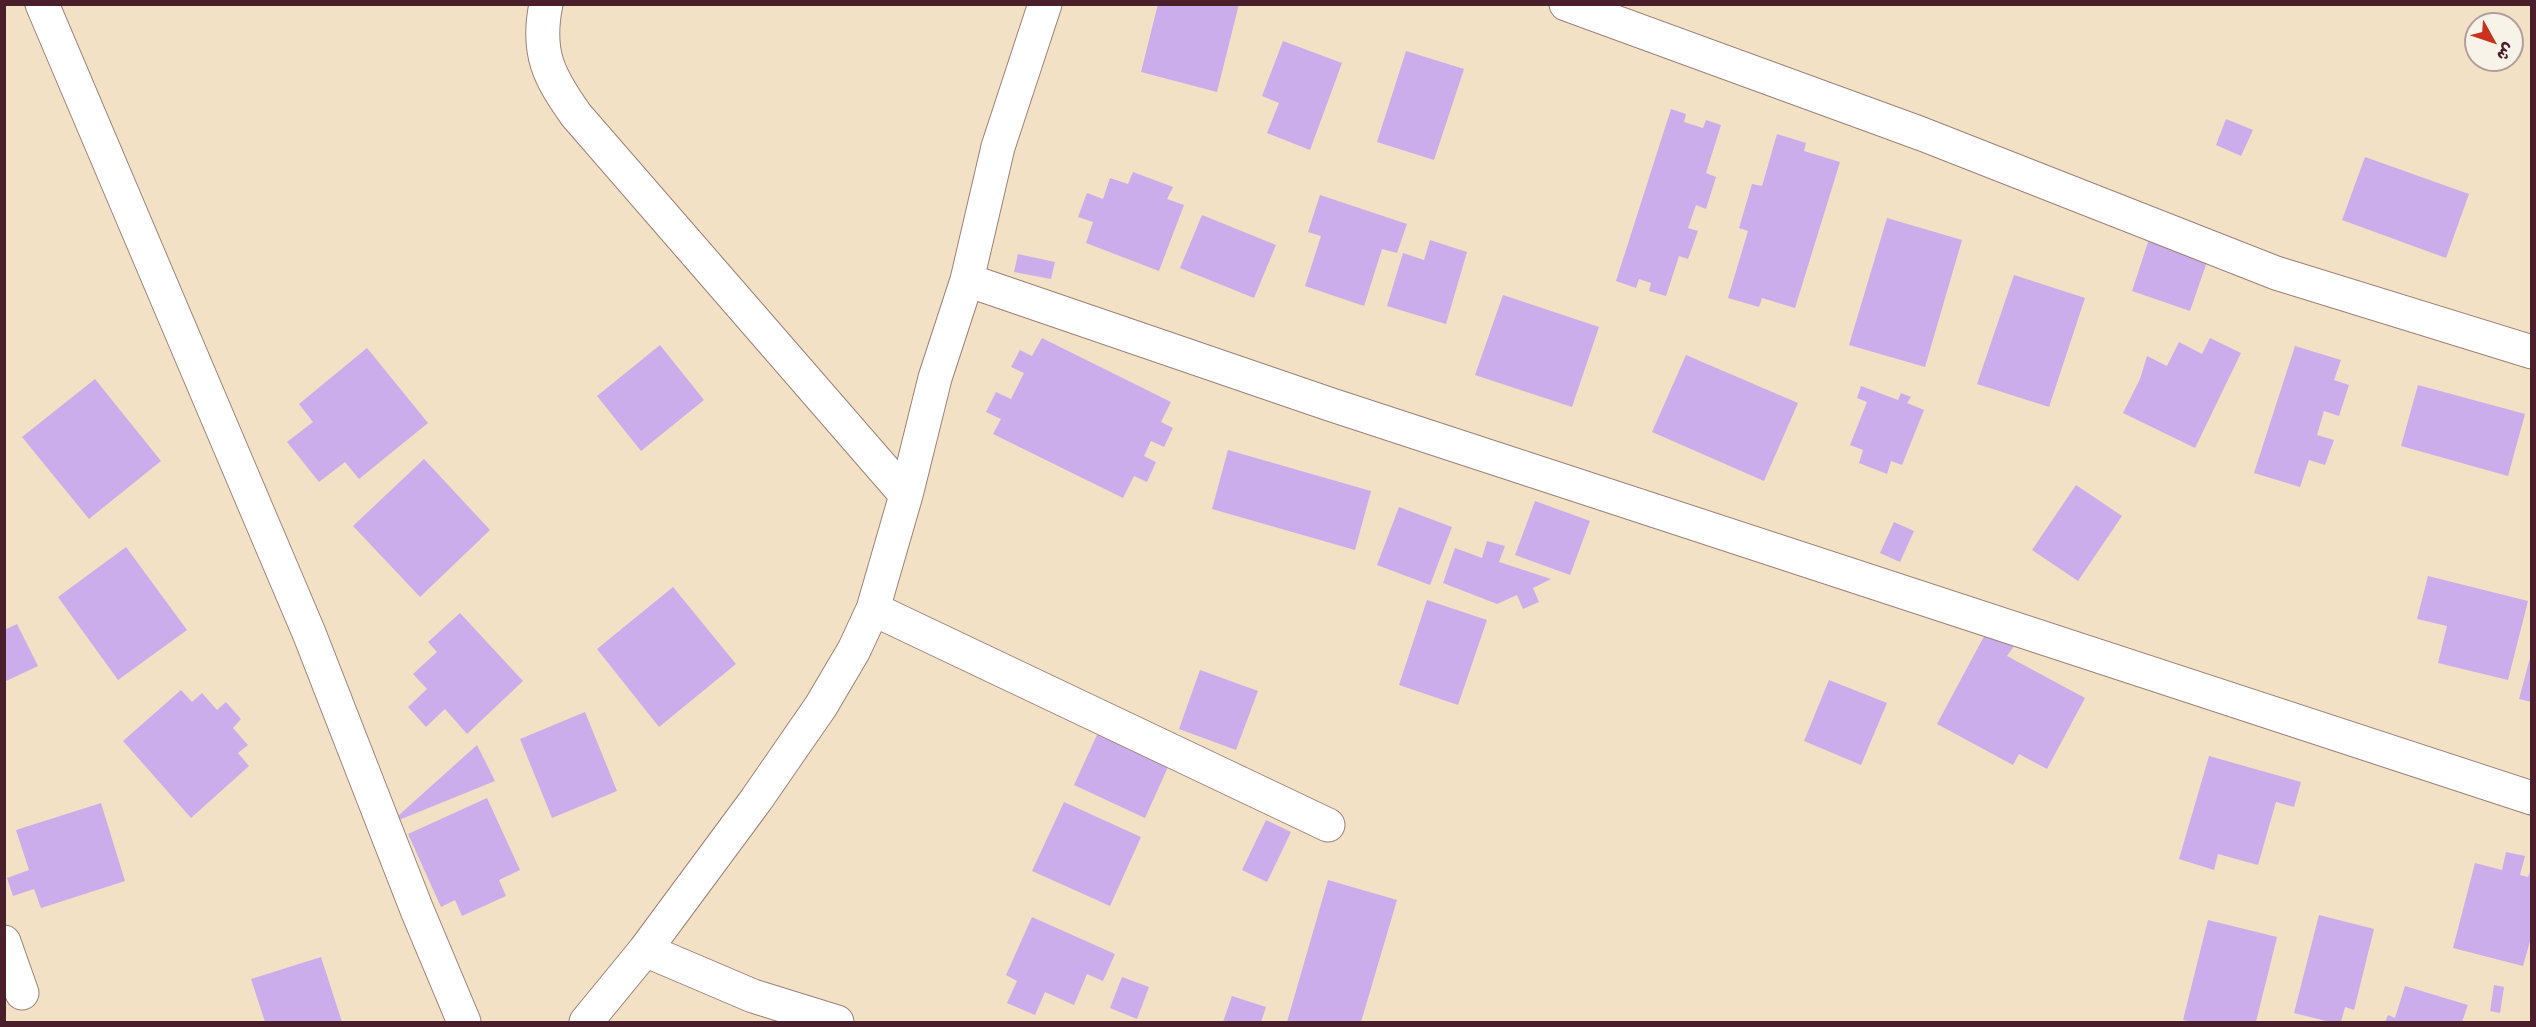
<!DOCTYPE html>
<html>
<head>
<meta charset="utf-8">
<style>
  body { margin:0 }
  #map { position:relative; width:2536px; height:1027px; overflow:hidden; background:#f2e1c5; font-family:Mali,"Playpen Sans Arabic",sans-serif }
  canvas { display:block }
  .frame { position:absolute; inset:0; border:6px solid #4a1f2b; pointer-events:none }
  .north { position:absolute; left:2464px; top:12px; width:60px; height:60px; box-sizing:border-box; background:#f7f3e8; border:2px solid #b29e9c; border-radius:50%; rotate:130deg; font-size:16px; font-weight:700; line-height:24px; text-align:center; color:#4a1f2b }
  .north::after { content:''; display:block; margin:auto; width:21px; height:27px; background:#c8321e; clip-path:polygon(50% 0,100% 100%,50% 72%,0 100%) }
</style>
</head>
<body>
<div id="map">
<canvas width="2536" height="1027"></canvas>
<div class="frame"></div>
<div class="north">ش</div>
</div>
<script>
const c = document.querySelector('canvas').getContext('2d');
c.lineJoin = 'round';
function paint(path, color) { c.fillStyle = color; c.fill(path, 'evenodd'); }
function stroke(path, color, width, dash) { c.strokeStyle = color; c.lineWidth = width; c.lineCap = dash ? 'butt' : 'round'; c.setLineDash(dash || []); c.stroke(path); }
paint(new Path2D(`
  M1158,4H1239L1217,92L1141,72Z
  M1283,41L1342,63L1310,150L1267,133L1279,103L1262,96Z
  M1406,51L1464,69L1434,160L1377,142Z
  M1671,109L1686,114L1684,122L1703,128L1706,120L1721,125L1706,173L1716,177L1706,209L1696,205L1688,228L1698,231L1688,259L1679,256L1666,296L1649,291L1651,283L1639,279L1636,288L1616,281Z
  M2226,119L2253,130L2241,156L2216,145Z
  M1777,134L1806,143L1804,151L1840,162L1795,308L1762,298L1759,307L1728,298L1748,231L1739,228L1752,184L1762,186Z
  M2365,157L2469,194L2446,258L2342,220Z
  M1133,172L1173,187L1167,199L1184,205L1159,271L1086,243L1093,222L1078,217L1087,193L1103,199L1110,178L1128,184Z
  M1320,195L1407,224L1397,253L1382,249L1364,306L1305,286L1321,236L1308,232Z
  M1202,215L1276,245L1254,298L1180,268Z
  M1887,218L1962,240L1925,367L1849,345Z
  M2150,236L2209,256L2190,311L2132,291Z
  M1430,240L1467,252L1446,324L1387,306L1403,253L1424,260Z
  M1018,254L1055,262L1051,279L1014,272Z
  M2014,275L2085,298L2049,407L1977,384Z
  M1503,295L1599,327L1572,407L1475,375Z
  M1042,338L1171,402L1161,422L1173,428L1164,447L1151,441L1144,456L1156,462L1147,482L1134,476L1123,498L993,434L1001,419L986,412L996,392L1011,399L1024,373L1011,367L1020,350L1032,356Z
  M2210,338L2241,353L2195,448L2123,413L2140,379L2147,356L2167,366L2179,342L2202,354Z
  M660,345L704,400L641,451L597,396Z
  M2295,346L2341,360L2334,380L2349,385L2339,416L2324,411L2317,435L2334,440L2325,465L2309,460L2300,487L2254,473Z
  M367,348L428,423L359,479L345,462L319,482L287,442L313,422L299,404Z
  M1686,355L1798,403L1764,481L1652,432Z
  M95,379L161,461L89,519L22,437Z
  M2418,385L2525,414L2508,476L2401,446Z
  M1861,386L1898,400L1901,393L1911,397L1907,403L1924,410L1902,465L1891,461L1887,474L1859,463L1863,450L1850,445L1867,402L1857,398Z
  M1228,450L1371,491L1355,550L1212,509Z
  M424,459L490,530L420,597L353,526Z
  M2076,485L2122,516L2078,581L2032,550Z
  M1535,501L1590,521L1570,575L1515,555Z
  M1399,507L1452,527L1430,585L1377,565Z
  M1894,522L1914,531L1900,562L1880,553Z
  M1487,541L1505,546L1499,562L1551,579L1533,588L1539,602L1523,609L1517,595L1497,604L1443,583L1455,548L1482,558Z
  M126,547L187,630L118,680L58,597Z
  M2428,576L2528,601L2508,680L2438,663L2447,626L2417,619Z
  M673,587L736,664L659,727L597,649Z
  M1427,600L1487,620L1458,705L1399,685Z
  M460,613L523,681L467,734L445,709L426,727L408,707L427,689L413,674L437,652L428,642Z
  M17,624L38,666L4,682V630Z
  M1989,627L2017,642L2007,656L2085,698L2047,769L2019,754L2013,765L1937,724Z
  M2531,654H2532V702L2519,699Z
  M1200,670L1258,691L1236,750L1179,729Z
  M1829,680L1887,703L1861,765L1804,741Z
  M181,690L192,702L202,693L217,710L226,702L241,719L233,728L248,745L238,753L249,766L191,818L123,741Z
  M585,712L617,791L552,818L520,739Z
  M1101,726L1172,758L1145,818L1074,785Z
  M477,745L495,781L389,824Z
  M2209,756L2301,782L2294,807L2276,802L2258,865L2218,854L2214,870L2179,859Z
  M487,798L520,870L499,880L506,896L462,916L455,900L441,907L408,834Z
  M1064,802L1141,837L1110,906L1032,871Z
  M101,803L125,881L41,908L34,889L13,896L7,878L29,870L16,830Z
  M1266,820L1291,832L1267,882L1242,870Z
  M2506,852L2525,856L2520,875L2528,877L2532,867V934L2523,966L2453,948L2475,863L2502,870Z
  M1328,880L1397,900L1361,1022H1287Z
  M2319,915L2374,929L2354,1010L2345,1007L2341,1022H2330L2294,1013Z
  M1032,917L1115,954L1103,981L1087,974L1074,1005L1045,992L1035,1015L1007,1003L1017,981L1006,975Z
  M2208,920L2277,937L2256,1022H2194L2183,1020Z
  M321,957L342,1022H265L251,979Z
  M1122,977L1149,987L1137,1019L1110,1008Z
  M2494,985L2504,987L2500,1013L2490,1011Z
  M2405,986L2468,1005L2462,1022H2385L2388,1015L2395,1018Z
  M1232,996L1266,1007L1261,1022H1223Z`), '#ccadeb');
const minor = new Path2D(`
  M42,4L309,633L417,910L464,1022
  M546,4C536,53 549,77 576,115L906,495
  M1566,4L1922,134L2276,273L2532,352
  M967,280L1329,404L2532,798
  M873,609L1328,825
  M4,942L22,993
  M645,950L753,996L837,1022
  M586,1022L645,950L756,800L821,706L854,650L873,609L906,495L935,378L967,280L998,147L1045,4`);
stroke(minor, '#9e8078', 35);
stroke(minor, '#fff', 33);
</script>
</body>
</html>
